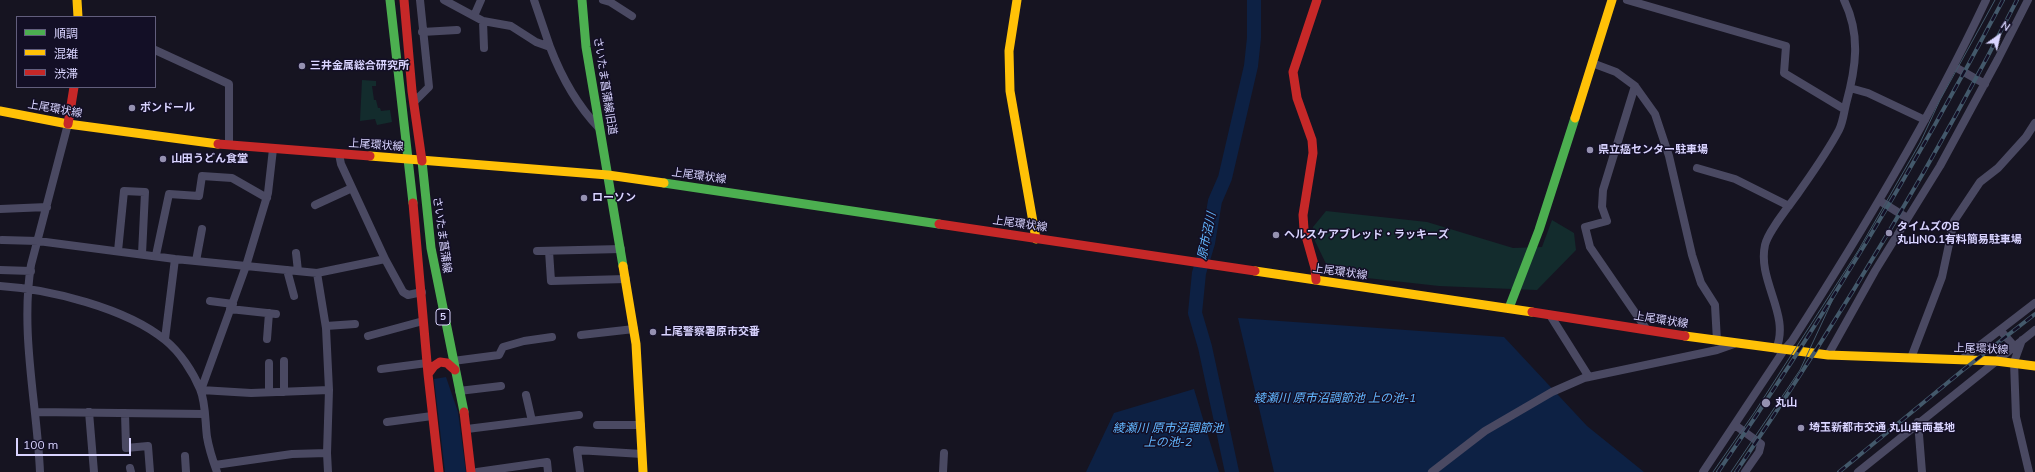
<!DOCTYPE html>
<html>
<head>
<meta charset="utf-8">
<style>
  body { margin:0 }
  #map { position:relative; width:2035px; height:472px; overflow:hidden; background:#161421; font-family:Mulish,"Noto Sans JP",sans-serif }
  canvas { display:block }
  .legend { position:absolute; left:16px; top:16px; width:140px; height:72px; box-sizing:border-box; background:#130f26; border:1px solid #625e7d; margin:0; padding:5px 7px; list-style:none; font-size:12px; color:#d9d4ff }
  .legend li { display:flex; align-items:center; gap:8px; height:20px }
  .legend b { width:20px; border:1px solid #625e7d }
  .north { position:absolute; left:1979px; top:16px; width:40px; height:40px; -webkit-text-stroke:3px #130f26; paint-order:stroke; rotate:34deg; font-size:11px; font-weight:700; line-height:16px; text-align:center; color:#d9d4ff }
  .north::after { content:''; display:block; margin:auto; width:14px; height:18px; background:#d9d4ff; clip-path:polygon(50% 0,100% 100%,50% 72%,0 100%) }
  .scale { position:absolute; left:16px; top:438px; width:115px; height:18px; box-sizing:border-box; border:2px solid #d9d4ff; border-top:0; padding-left:5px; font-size:12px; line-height:14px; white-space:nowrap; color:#d9d4ff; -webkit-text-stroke:3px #130f26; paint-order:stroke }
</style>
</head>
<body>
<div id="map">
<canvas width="2035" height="472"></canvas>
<ul class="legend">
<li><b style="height:5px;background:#4caf50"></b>順調</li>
<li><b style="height:5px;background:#ffc107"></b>混雑</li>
<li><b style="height:5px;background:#c62828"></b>渋滞</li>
</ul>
<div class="north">N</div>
<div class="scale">100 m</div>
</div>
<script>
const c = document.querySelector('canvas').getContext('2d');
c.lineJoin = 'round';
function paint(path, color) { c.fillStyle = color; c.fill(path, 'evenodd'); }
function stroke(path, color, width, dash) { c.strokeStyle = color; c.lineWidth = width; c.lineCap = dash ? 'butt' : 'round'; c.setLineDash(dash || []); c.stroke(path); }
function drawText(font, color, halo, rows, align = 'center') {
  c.font = font + ' Mulish,"Noto Sans JP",sans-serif'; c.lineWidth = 3; c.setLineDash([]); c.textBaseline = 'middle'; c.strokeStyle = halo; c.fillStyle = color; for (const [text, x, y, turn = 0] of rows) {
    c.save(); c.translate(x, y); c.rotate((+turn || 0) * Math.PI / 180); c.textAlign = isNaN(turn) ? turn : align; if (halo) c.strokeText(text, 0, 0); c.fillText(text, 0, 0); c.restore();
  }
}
paint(new Path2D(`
  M362,80L376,81V86H372L374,100H376L378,108H380L381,111L390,110L392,122L377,125L375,119L360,121Z
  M1326,211L1427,222L1513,248L1542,247L1552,220L1574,233L1576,250L1537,290L1439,286L1331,274L1315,241L1313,227Z`), '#132c2d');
paint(new Path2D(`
  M1238,318L1504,337L1587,426L1644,472H1274Z
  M446,377L458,412L466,472H445L434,379Z
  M1194,389L1219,472H1086L1114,413Z`), '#0d2144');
stroke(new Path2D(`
  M1232,472L1205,347L1195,313L1199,273L1208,243L1215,201L1225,178L1251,66L1254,38V0`), '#0d2144', 14);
stroke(new Path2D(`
  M444,0L483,21L511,26L536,42L550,47C561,76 577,105 599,128
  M534,0L550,47
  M603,0L610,2L632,16
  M1627,0L1786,46L1784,73L1844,109
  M474,16L481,0
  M483,21L484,48
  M422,32L457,30
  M155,50L229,84V145
  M1592,63L1616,72L1635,86L1655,114L1669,156L1692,255L1701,283L1715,305L1717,341
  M1955,67L1985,84
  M1635,86L1603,190L1602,207L1607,221L1585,227L1590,247L1647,330
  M1850,88L1868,93L1925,120
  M414,102L429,87L420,0
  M339,154L341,164L385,259L403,292L408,295L422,292
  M1697,168L1735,179L1789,206
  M1880,201L1907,218
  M315,205L352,188
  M0,209L47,207
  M2,240L38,241L175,259L317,273L385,259
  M118,251L124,191L145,192L142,254
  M537,251L621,249
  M549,251L551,281L626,279
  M296,253L298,271
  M156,255L169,194L199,196L202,176L232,178L267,198
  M196,261L202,229
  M0,270L31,271
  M287,270L294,296
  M0,286C49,289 126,308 165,340C180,352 193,372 200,389C206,403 205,422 207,437C209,449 213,461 217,472
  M210,301L233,304
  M230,309L276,314
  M1550,315L1589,377
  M326,326L355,324
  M2000,330L2014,346
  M581,335L634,329
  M368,336L423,321
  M165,339L175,259
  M267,339L269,313
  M2022,340L2014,362L2016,417L2029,472
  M1776,349C1791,315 1757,281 1765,245C1768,231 1790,205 1799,192C1813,172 1828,151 1839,130C1843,122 1844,112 1846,104C1856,68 1861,35 1844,0
  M1828,355L1875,271L1940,166L1998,59L2028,0
  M1911,358L1942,277L1954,221L1980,182L1998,168L2026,137L2035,123
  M1961,360L2035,303
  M453,361L499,355L503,347L524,341L552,337
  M381,369L427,363
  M201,390L246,266L268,193L273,149
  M201,390L251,393L329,390L326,328L317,273
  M459,391L501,386
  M269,392V363
  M284,392V361
  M526,395L532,421
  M35,412L204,414
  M89,412L94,472
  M125,413L126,448L148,446L150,472
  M387,422L432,416
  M1918,422L1922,472
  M597,425H641
  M1735,425L1761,444L1759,452L1745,472
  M467,429L579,415
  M327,453L329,390
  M185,456L186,472
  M215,465L292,454L327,453L328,472
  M130,468L131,472
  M40,472C37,404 20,333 31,265L68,124
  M477,472L547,462L548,472
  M580,472L577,450L642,454
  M943,472L944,453
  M1432,472L1485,431L1552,392L1584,378L1717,350L1734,344
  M1703,472L1784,350L1792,341C1863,230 1930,119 1986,0
  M1858,472L2035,330`), '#4a4962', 8);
stroke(new Path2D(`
  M390,0L413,203
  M582,0L586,47L623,266
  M422,161L431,248L464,412
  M664,183L939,224
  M1509,308L1539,230L1575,118`), '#4caf50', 9);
stroke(new Path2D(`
  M77,0L78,17
  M1017,0L1009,51L1010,91L1036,239
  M0,111L68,124L218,144
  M1575,118L1612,0
  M370,156L608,175L664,183
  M623,266L636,344L643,472
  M1255,271L1532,312
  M1685,336L1828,355L1996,361L2035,366`), '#ffc107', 9);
stroke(new Path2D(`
  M404,0L412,91L422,161
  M68,124L74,87
  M218,144L370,156
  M413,203L428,374L439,472
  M939,224L1255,271
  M1316,280L1315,268L1304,229L1303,215L1313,153L1312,140L1297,98L1293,72L1317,0
  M1532,312L1685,336
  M428,374L434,366L440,362L447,363L455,370
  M464,412L471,472`), '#c62828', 9);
stroke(new Path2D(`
  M1713,472L1754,413L1858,251L1920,143L1940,100L1995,0
  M1731,472L1800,370L1834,297`), '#43596b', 1);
const rail = new Path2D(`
  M1718,472C1823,320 1917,163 2003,0
  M1736,472C1838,321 1934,163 2017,0
  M1839,472L1963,370L2035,314`);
stroke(rail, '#43596b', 4);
stroke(rail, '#130f26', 2.5, [8]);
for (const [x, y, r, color] of [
  [302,66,4,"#9591b1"],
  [132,108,4,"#9591b1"],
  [1590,150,4,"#9591b1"],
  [163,159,4,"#9591b1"],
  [584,198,4,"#9591b1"],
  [1889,233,4,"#9591b1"],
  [1276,235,4,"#9591b1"],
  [653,332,4,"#9591b1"],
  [1766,403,5,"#9591b1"],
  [1801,428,4,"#9591b1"]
]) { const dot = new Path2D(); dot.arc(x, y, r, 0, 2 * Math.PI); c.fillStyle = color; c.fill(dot); stroke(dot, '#130f26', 1.5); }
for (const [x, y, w] of [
  [443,317,14]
]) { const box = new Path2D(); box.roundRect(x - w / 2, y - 8, w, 16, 3); c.fillStyle = '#130f26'; c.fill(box); stroke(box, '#d9d4ff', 1); }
drawText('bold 10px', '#d9d4ff', null, [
  ["5",443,317]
]);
drawText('bold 11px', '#d9d4ff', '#130f26', [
  ["三井金属総合研究所",310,66],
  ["ボンドール",140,108],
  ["県立癌センター駐車場",1598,150],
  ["山田うどん食堂",171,159],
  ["ローソン",592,198],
  ["タイムズのB",1897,227],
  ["丸山NO.1有料簡易駐車場",1897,240],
  ["ヘルスケアブレッド・ラッキーズ",1284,235],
  ["上尾警察署原市交番",661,332],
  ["丸山",1775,403],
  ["埼玉新都市交通 丸山車両基地",1809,428]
], 'left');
drawText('11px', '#d9d4ff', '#130f26', [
  ["さいたま菖蒲線旧道",605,86,81],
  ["上尾環状線",55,109,10],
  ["上尾環状線",376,145,4],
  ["上尾環状線",699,176,8],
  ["上尾環状線",1020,224,8],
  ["さいたま菖蒲線",442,235,82],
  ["上尾環状線",1340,272,8],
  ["上尾環状線",1661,320,9],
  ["上尾環状線",1981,349,2]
]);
drawText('italic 12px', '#62b6ff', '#130f26', [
  ["原市沼川",1207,236,-78],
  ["綾瀬川 原市沼調節池 上の池-1",1335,398],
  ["綾瀬川 原市沼調節池",1168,428],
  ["上の池-2",1168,442]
]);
</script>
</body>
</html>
